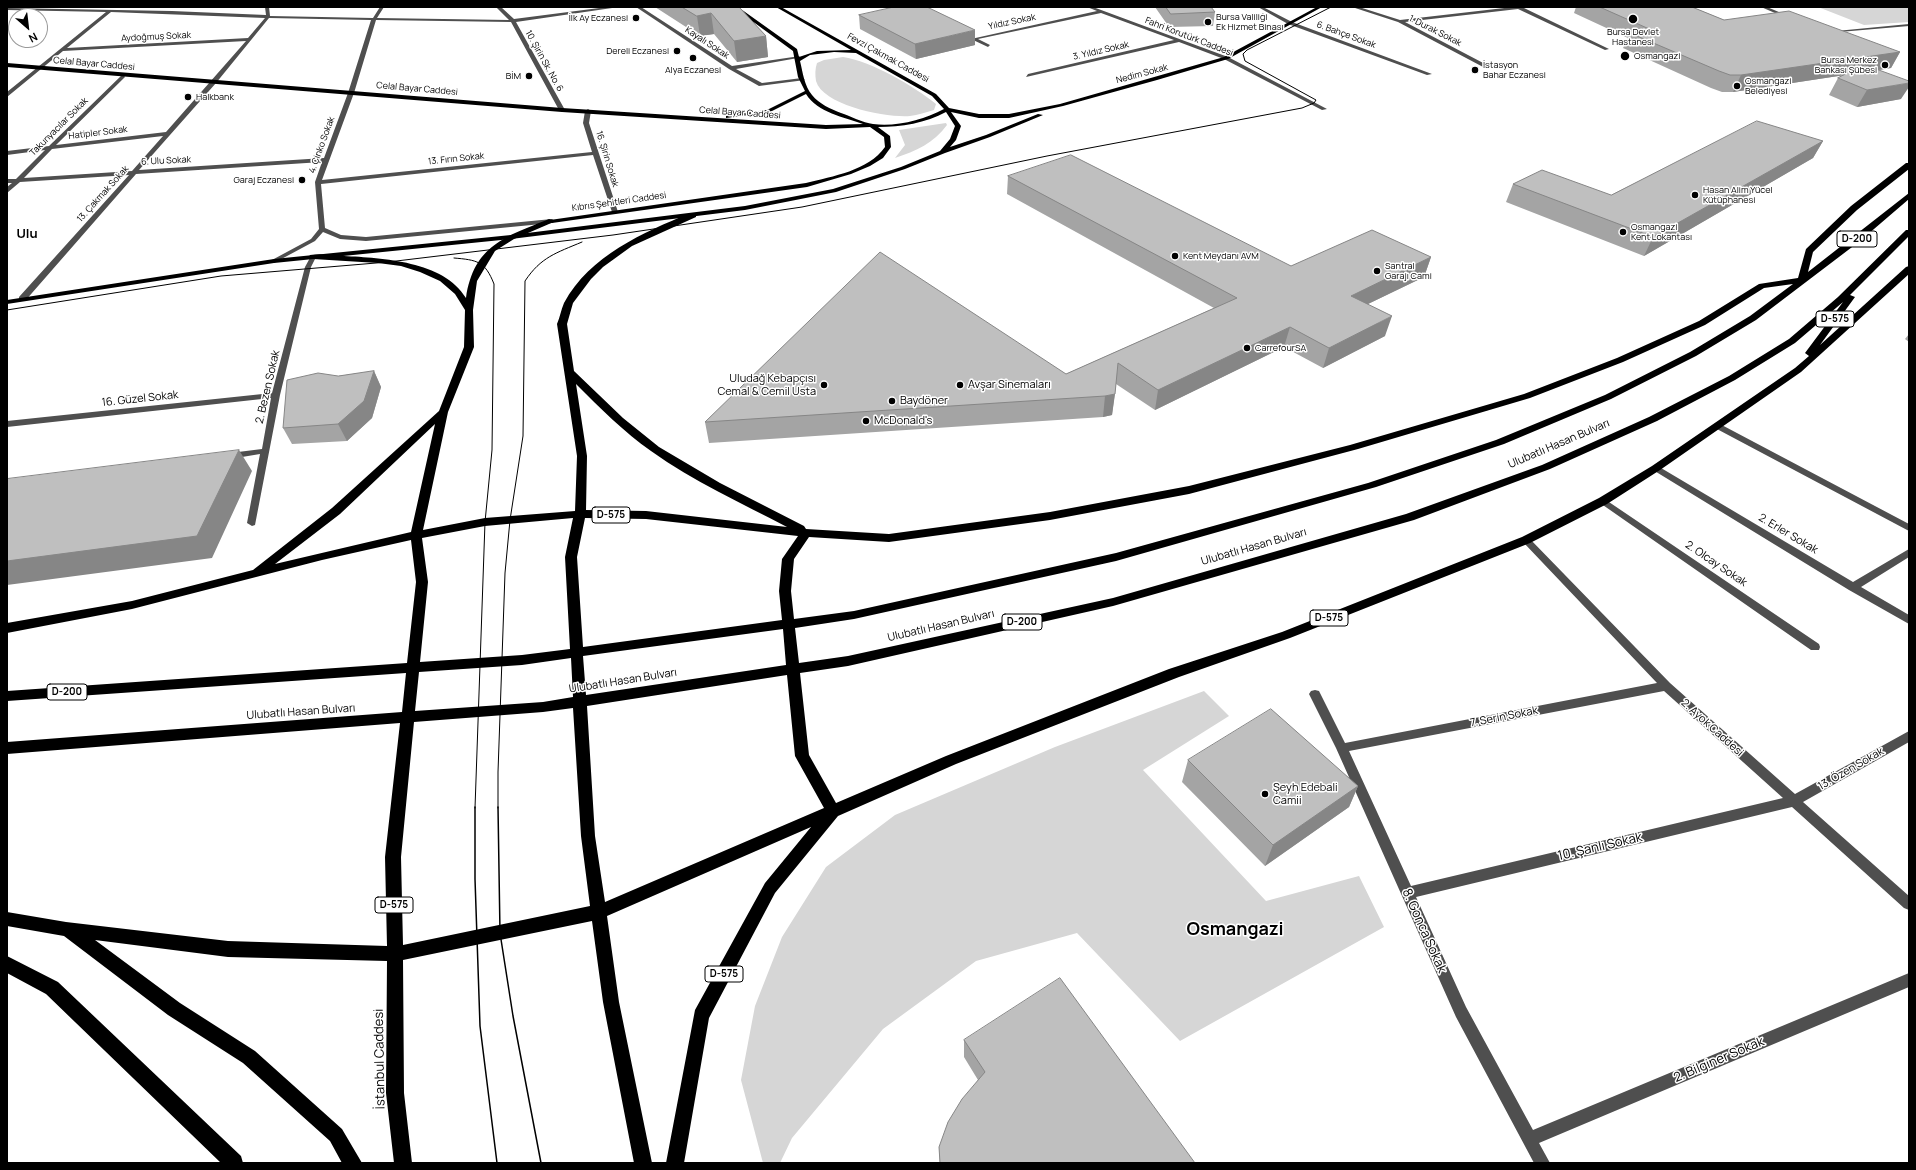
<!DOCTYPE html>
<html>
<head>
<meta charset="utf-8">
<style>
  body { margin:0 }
  #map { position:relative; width:1916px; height:1170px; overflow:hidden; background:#fff; font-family:Manrope,sans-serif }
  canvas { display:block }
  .frame { position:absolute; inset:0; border:8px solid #000; pointer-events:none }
  .north { position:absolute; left:8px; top:8px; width:40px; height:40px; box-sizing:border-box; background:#fff; border:1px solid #999; border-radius:50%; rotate:152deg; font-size:11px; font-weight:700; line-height:16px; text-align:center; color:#000 }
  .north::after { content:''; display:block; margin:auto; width:14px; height:18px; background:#000; clip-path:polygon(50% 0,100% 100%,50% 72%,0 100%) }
</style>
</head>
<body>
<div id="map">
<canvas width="1916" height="1170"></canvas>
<div class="frame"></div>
<div class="north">N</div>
</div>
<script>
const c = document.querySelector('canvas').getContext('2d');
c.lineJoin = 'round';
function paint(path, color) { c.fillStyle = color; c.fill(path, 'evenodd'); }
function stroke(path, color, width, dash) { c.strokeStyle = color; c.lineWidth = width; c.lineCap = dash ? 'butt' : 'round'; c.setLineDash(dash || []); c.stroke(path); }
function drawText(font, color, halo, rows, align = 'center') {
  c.font = font + ' Manrope,sans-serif'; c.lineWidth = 3; c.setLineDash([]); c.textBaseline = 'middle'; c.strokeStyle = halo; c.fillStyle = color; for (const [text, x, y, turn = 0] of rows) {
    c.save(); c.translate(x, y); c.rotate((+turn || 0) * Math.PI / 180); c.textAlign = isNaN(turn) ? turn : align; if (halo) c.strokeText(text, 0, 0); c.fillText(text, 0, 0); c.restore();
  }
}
paint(new Path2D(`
  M1818,7H1909V22L1864,25Z
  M843,57C871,61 914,86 936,104L934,110C926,112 918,115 910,116C888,118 823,106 816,81C815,75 815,69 817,63L824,60Z
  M946,123L947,125C934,143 916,151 895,158L905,145L899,130Z
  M1204,691L1229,716L1143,770L1266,901L1359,876L1384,927L1180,1041L1077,933L976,961L883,1029L792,1138L780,1163H763L741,1080L755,1006L782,937L826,867L895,815L1055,747Z`), '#d6d6d6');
paint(new Path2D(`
  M265,7H269L270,16L373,18L380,7H384L377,18L509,20L496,7H501L514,19L607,7H619L516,22L565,110L562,112L559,110L511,22L376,20L354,93L322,180L592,152L583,123L585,111L588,109L591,111L589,123L618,212L615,214L612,212L593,155L321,184L325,228L341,235L366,237L552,219L555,221L552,223L366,241L340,239L323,232L315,241L274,263L271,261L272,260L311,239L319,229L315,182L322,162L136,174L25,301H19V297L129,175L20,182L7,193V187L12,183H7V179H16L45,150L7,155V151L49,146L123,74L125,77L56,145L166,132L246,41L63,51L7,97V92L106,12L7,10V8L172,11L266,15ZM111,12L265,18L248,38L67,48ZM269,18L371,20L348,93L324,158L139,170L216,83ZM163,136L132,171L24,178L52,149Z
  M636,7H641L732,66L800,56L798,58L736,69L762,83L802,78L805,80L759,86L729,69Z
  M1087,7H1093L1228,57L1327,109L1322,110L1224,59L1179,42L1026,77L1028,74L1174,40L1101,13L978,39L990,45L988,47L971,39L1097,11Z
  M1258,7H1263L1292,22L1432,74L1427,75L1288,24Z
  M1352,7H1359L1400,20L1513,7H1527L1524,8L1609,49L1605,50L1518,9L1405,22L1487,65L1485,68L1398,22Z
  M1761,7H1767L1793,18L1789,19Z
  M1909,24V26L1828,33L1826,32Z
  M311,256L316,257L311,267L280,395L255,525L252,526L247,523L260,454L230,459L226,456L230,453L262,449L271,398L7,427V421L272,393L305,267Z
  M1718,423L1909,524V531L1715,428V424Z
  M1656,465L1853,582L1909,549V557L1861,587L1909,615V624L1849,590L1653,470L1652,468Z
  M1603,498L1819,644L1820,647L1819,650H1811L1600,503L1598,501Z
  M1526,537L1529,538L1670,683L1795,794L1909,731V742L1803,802L1909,896V910L1904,908L1792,807L1416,897L1466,1007L1533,1130L1909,973V987L1539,1143L1550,1163H1534L1456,1017L1336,748L1309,694L1311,691L1315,690L1319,691L1345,743L1657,683L1523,542L1521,540L1523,538ZM1664,691L1783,798L1411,886L1349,751Z`), '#4f4f4f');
paint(new Path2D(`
  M733,7H738L797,49L799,57L817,51L851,50L776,7H781L936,94L949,108L979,114H1009L1060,104L1224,57L1317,7H1322L1228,59L1157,80L1063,106L1009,118H979L951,112L961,126L956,140L950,147L986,135L1038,114L1043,115L990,137L945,153L905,169L836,192L745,210L511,239L274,263L7,304V300L274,259L511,235L745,206L833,189L901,167L940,151L950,139L955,126L946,112C926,123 901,127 878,127L890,136L891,147L883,158L870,166L851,174L807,187L552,223L549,221L550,220L806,183C833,176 868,171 885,147L884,137L870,127L826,129L562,112L7,67V63L562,108L826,125L863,124C844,117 818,113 806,94L770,112L726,118V116L728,115L767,110L805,91L798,77L793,51ZM834,52L856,53L932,96L944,109C924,120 896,127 873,124C863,123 850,116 841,113C831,109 819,104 812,95C804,85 803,73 800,61L810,55Z`), '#000');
paint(new Path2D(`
  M1906,163H1909V169L1857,210L1813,252L1808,272L1909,193V199L1860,241L1756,320L1696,356L1611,399L1504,444L1376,487L1116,561L854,619L795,628L799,663L848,656L1113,598L1406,514L1542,465L1649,417L1729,376L1789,339L1838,297L1906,230H1909V236L1850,295L1855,297L1820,345L1906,267L1909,266V274L1801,372L1660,470L1607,504L1530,543L1290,638L1179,677L956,764L838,816L775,893L709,1018L684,1163H666L695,1010L765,883L811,827L607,916L619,1002L652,1163H634L603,1002L592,921L403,960L404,1093L412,1163H394L386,1093L387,961L228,957L95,940L180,1003L255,1051L342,1129L362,1163H342L330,1141L243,1063L168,1015L64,936L7,926V912L66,922L228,941L387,946L385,857L400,723L7,754V742L402,712L406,673L7,701V691L407,663L416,582L411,540L322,560L132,609L7,633V623L132,601L253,570L332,508L439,411L464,347L465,310L455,294L440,281L420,272L401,266L378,263L313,259L309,257L310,255C320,253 333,255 344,256C382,258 444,261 466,298C474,245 505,237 549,219L556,221L514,239L495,251L477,281L473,310L474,347L448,412L423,530L485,518L575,511L577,456L557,324C560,317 561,310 564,303C590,255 643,233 690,213H696V217L632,246L603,267L591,279L573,303L567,324L574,371L623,418L659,447L720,483L804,526L806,529L889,534L1050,512L1189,486L1350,445L1524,394L1617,358L1699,321L1759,284L1798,278L1806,249L1851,206ZM1793,284L1750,316L1690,352L1605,395L1496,440L1368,483L1116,553L854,611L794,619L791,591L794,559L809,537L889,542L1050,520L1189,494L1358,449L1530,398L1623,362L1705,325L1764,288ZM1843,302L1805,353L1809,356L1795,368L1652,466L1599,498L1522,537L1282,632L1169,669L946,756L836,803L809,755L800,673L848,666L1113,606L1414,520L1550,469L1657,421L1735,380L1795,343ZM576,384C600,408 624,432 651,451C693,481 741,503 787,527L646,511L586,510L587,456ZM435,424L411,532L275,564L340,514ZM573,518L565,557L570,649L522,655L420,662L428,582L422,538L485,526ZM585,518L646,519L798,536L782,559L779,591L782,620L583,647L577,557ZM783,629L786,665L586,695L583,656ZM571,658L573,697L543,702L415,711L419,672L522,665ZM787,675L795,756L824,808L605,902L595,836L587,706ZM573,708L581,836L590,906L403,945L401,857L414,722L543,712Z
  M7,956L58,982L241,1156L243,1163H221L46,994L7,973Z`), '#000');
stroke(new Path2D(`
  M454,258C477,260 485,261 494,284L492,450L485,522L475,808
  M7,310L221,276L388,262L613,235L802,207L1047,156L1302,108L1314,103L1316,100L1245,61L1243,54L1247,50L1331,7
  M498,808V772L505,573L510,520L523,436L525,281C541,257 556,253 582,242`), '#000', 1);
stroke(new Path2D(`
  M475,807V879L480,1026L497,1163
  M498,807L500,933L513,1016L541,1163`), '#000', 1.5);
paint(new Path2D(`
  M655,7H739L766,36L768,57L737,62L714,34L700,36Z
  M1155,7H1211L1215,12L1213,26L1169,27Z
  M1576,7H1692L1724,20L1900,52L1891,68L1879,70L1901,99L1857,107L1829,95L1838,78L1845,75L1733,92H1722L1711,88L1623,48L1628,38L1574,13Z
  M859,15L975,45L916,59L860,29Z
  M1823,141L1813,158L1644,256L1506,202L1513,184L1611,195Z
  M1008,176L1291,266L1431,257L1424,277L1368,304L1385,336L1323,368L1284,347L1155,410L1116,384L1112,415L1103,417L709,443L705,422L1066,374L1214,308L1007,194Z
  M1909,334V342L1905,339Z
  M374,371L381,387L372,418L347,441L292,444L283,428L338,376Z
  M1188,760L1358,786L1349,807L1265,866L1182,782Z
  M964,1040L1195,1163H940L939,1147L978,1080L964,1057Z`), '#a4a4a4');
paint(new Path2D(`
  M711,13L714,34L700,36L697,16Z
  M975,30V45L916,59L915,44Z
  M766,36L768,57L737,62L734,41Z
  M1900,52L1891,68L1733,92L1741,75Z
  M1909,83V87L1901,99L1857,107L1867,90Z
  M1823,141L1813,158L1644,256L1653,237Z
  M1431,257L1424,277L1345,315L1351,296Z
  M1392,316L1385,336L1323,368L1329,348Z
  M1290,327L1284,347L1155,410L1158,390Z
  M374,371L381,387L372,418L347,441L338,424Z
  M1115,394L1112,415L1103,417L1105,396Z
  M239,450L252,471L212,558L7,585V561Z
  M1358,786L1349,807L1265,866L1273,845Z`), '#868686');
const building = new Path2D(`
  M682,7H739L766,36L734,41L711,13L697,16Z
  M894,7H927L975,30L915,44L859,15Z
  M1166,7H1211L1215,12L1171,14Z
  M1600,7H1692L1724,20L1789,11L1900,52L1741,75H1730L1719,71L1630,33L1651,30Z
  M1865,65L1909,81V83L1867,90L1838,78Z
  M1757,121L1823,141L1653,237L1513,184L1542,170L1611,195Z
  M1071,155L1291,266L1372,230L1431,257L1351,296L1392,316L1329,348L1290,327L1158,390L1118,363L1115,394L1105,396L705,422L880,252L1066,374L1237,298L1008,176Z
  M374,371L364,401L338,424L283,428L287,380L318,373L338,376Z
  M239,450L197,536L7,561V479Z
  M1271,709L1358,786L1273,845L1188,760Z
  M1060,978L1195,1163H940L939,1147L948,1122L962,1099L985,1072L964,1040Z`);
paint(building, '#bfbfbf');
stroke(building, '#868686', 1);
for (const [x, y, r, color] of [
  [636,18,4,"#000"],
  [1633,19,5,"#000"],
  [1208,22,4,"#000"],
  [677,51,4,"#000"],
  [1625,56,5,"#000"],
  [693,58,4,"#000"],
  [1885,65,4,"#000"],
  [1475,70,4,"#000"],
  [529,76,4,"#000"],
  [1737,86,4,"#000"],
  [188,97,4,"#000"],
  [302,180,4,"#000"],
  [1695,195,4,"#000"],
  [1623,232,4,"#000"],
  [1175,256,4,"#000"],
  [1377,271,4,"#000"],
  [1247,348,4,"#000"],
  [824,385,4,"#000"],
  [960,385,4,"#000"],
  [892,401,4,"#000"],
  [866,421,4,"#000"],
  [1265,794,4,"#000"]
]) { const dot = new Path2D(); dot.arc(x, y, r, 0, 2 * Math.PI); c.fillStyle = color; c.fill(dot); stroke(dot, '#fff', 1.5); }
drawText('9px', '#000', '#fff', [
  ["Bursa Valiliği",1216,17],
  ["Ek Hizmet Binası",1216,27],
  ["İlk Ay Eczanesi",628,18,"right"],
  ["Bursa Devlet",1633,32,"center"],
  ["Hastanesi",1633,42,"center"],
  ["Dereli Eczanesi",669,51,"right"],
  ["Osmangazi",1634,56],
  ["Bursa Merkez",1877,60,"right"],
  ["Bankası Şübesi",1877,70,"right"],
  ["İstasyon",1483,65],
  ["Bahar Eczanesi",1483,75],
  ["Alya Eczanesi",693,70,"center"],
  ["BİM",521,76,"right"],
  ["Osmangazi",1745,81],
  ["Belediyesi",1745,91],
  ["Halkbank",196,97],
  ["Garaj Eczanesi",294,180,"right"],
  ["Hasan Alim Yücel",1703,190],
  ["Kütüphanesi",1703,200],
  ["Osmangazi",1631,227],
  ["Kent Lokantası",1631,237],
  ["Kent Meydanı AVM",1183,256],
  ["Santral",1385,266],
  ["Garajı Cami",1385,276],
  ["CarrefourSA",1255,348]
], 'left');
drawText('9px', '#000', '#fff', [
  ["Yıldız Sokak",1012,22,-12],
  ["1. Durak Sokak",1435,31,27],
  ["6. Bahçe Sokak",1346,35,20],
  ["Aydoğmuş Sokak",156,37,-3],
  ["Fahri Korutürk Caddesi",1189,37,21],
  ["Kayalı Sokak",707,43,33],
  ["3. Yıldız Sokak",1101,51,-13],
  ["Fevzi Çakmak Caddesi",888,58,29],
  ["10. Şirin Sk. No. 6",544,61,61],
  ["Celal Bayar Caddesi",94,64,5],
  ["Nedim Sokak",1142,74,-15],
  ["Celal Bayar Caddesi",417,89,5],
  ["Celal Bayar Caddesi",740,113,4],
  ["Takunyacılar Sokak",59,127,-45],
  ["Hatipler Sokak",98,133,-7],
  ["4. Çinko Sokak",322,145,-70],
  ["13. Fırın Sokak",456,159,-6],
  ["16. Şirin Sokak",607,159,73],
  ["6. Ulu Sokak",166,161,-3],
  ["13. Çakmak Sokak",103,194,-48],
  ["Kıbrıs Şehitleri Caddesi",619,202,-8]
]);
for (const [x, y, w] of [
  [1857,239,40],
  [1835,319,38],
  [611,515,38],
  [1329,618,38],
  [1022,622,40],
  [67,692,40],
  [394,905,38],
  [724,974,38]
]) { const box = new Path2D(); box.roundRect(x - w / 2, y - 8, w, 16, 3); c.fillStyle = '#fff'; c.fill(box); stroke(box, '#000', 1); }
drawText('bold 10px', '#000', null, [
  ["D-200",1857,239],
  ["D-575",1835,319],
  ["D-575",611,515],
  ["D-575",1329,618],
  ["D-200",1022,622],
  ["D-200",67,692],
  ["D-575",394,905],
  ["D-575",724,974]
]);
drawText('11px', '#000', '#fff', [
  ["Uludağ Kebapçısı",816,379,"right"],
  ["Cemal & Cemil Usta",816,392,"right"],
  ["Avşar Sinemaları",968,385],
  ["Baydöner",900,401],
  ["McDonald's",874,421],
  ["Şeyh Edebali",1273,788],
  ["Camii",1273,801]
], 'left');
drawText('11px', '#000', '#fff', [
  ["2. Bezen Sokak",268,387,-77],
  ["16. Güzel Sokak",140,399,-6],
  ["Ulubatlı Hasan Bulvarı",1559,444,-23],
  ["2. Erler Sokak",1788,534,31],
  ["Ulubatlı Hasan Bulvarı",1254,547,-16],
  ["2. Olcay Sokak",1716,564,34],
  ["Ulubatlı Hasan Bulvarı",941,626,-13],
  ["Ulubatlı Hasan Bulvarı",623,681,-9],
  ["Ulubatlı Hasan Bulvarı",301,712,-4],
  ["7. Serin Sokak",1504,717,-11],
  ["2. Ayok Caddesi",1712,728,42],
  ["13. Özen Sokak",1851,769,-30]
]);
drawText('bold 13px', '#000', '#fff', [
  ["Ulu",27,234]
]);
drawText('13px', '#000', '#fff', [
  ["10. Şanlı Sokak",1600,847,-13],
  ["8. Gonca Sokak",1424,931,66],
  ["İstanbul Caddesi",380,1059,-91],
  ["2. Bilginer Sokak",1719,1060,-23]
]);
drawText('bold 18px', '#000', '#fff', [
  ["Osmangazi",1235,930]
]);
</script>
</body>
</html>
